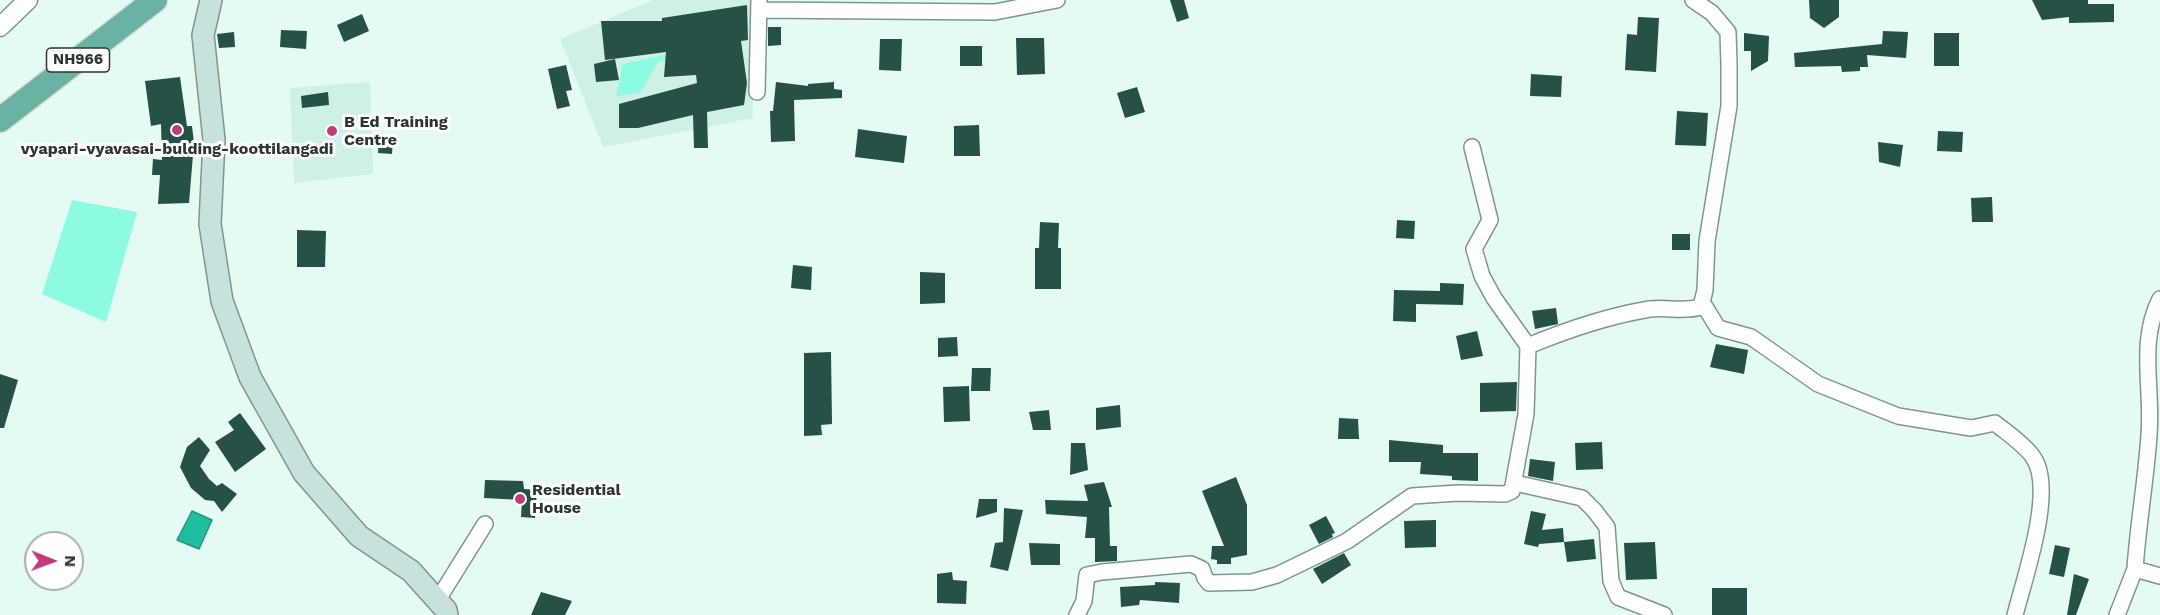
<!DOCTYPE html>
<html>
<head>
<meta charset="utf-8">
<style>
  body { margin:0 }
  #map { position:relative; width:2160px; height:615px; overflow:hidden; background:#e3fbf3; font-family:"Work Sans",sans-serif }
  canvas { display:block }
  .north { position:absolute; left:24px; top:531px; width:60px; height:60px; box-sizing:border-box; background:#fff; border:2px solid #abafad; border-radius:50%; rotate:91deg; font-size:16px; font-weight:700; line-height:24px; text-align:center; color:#2d3633 }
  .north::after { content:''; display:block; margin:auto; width:21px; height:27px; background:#c13b7b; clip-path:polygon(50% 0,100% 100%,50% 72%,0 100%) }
</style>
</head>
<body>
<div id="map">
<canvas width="2160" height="615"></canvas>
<div class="north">N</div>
</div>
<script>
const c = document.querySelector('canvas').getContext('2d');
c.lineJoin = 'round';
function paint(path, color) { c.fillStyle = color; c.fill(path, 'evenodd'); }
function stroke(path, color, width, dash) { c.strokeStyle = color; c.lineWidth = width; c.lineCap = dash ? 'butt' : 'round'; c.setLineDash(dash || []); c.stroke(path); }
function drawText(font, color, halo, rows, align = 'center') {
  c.font = font + ' "Work Sans",sans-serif'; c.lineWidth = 6; c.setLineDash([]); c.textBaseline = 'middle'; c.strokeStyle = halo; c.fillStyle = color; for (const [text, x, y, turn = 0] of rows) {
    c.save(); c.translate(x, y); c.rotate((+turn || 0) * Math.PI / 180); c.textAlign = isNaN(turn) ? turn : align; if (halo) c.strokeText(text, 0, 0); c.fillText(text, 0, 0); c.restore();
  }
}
paint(new Path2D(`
  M653,0H750L753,118L603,147L560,39Z
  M370,82L373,174L294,183L290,88Z`), '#cff0e6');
paint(new Path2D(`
  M733,47L734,56L659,61L640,93L616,96L623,64L664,55Z
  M72,200L137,212L106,322L42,294Z`), '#8cfbdf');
const water = new Path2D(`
  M192,511L212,520L199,549L177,540Z`);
paint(water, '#20bea0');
stroke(water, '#24957f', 1.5);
paint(new Path2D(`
  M1170,0H1184L1189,18L1177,22Z
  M1809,0H1839V17L1824,28L1810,18Z
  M2032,0H2088V4H2114V22L2069,23V17L2042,20Z
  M747,5L748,40L741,41L747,83L744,105L707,112L708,148H694L693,115L638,128H619V104L697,83L696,75L664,77L666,52L605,60L601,21H662V18Z
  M362,14L369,31L344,42L337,25Z
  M1638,17L1659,18L1656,72L1625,70L1627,34L1637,35Z
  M768,27H781V45L768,46Z
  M281,30L307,31L306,49L280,47Z
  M1883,31L1908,32L1906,58L1867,55L1868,67H1860V71L1842,72L1841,66L1795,67L1794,53L1882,44Z
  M234,32L235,47L219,48L217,34Z
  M1744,33L1769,36L1768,61L1751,71V51H1744Z
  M1934,33H1959V66H1934Z
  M1016,38H1044L1045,74L1017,75Z
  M880,39H902L901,71L879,70Z
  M960,46H982V66H960Z
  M615,59L619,80L596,82L594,64Z
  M566,65L572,90L566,91L570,106L557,109L548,69Z
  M1531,74L1562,76L1561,97L1530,96Z
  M180,77L187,126H192L194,143L189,203L158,204L160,175H152L153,159L162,160L161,124L151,126L145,81Z
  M776,82L808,86V84L834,82V89L842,90V98L794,100L795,141L771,142L770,111H773Z
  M1137,87L1145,112L1125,118L1117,93Z
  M328,92L329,105L302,108L301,96Z
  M1677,111L1708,113L1706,146L1675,145Z
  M979,125L980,156H954V126Z
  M858,129L907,136L904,163L855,157Z
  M1938,131L1963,132L1962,152L1937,151Z
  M379,134L393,135L392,154L378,153Z
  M1878,142L1903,145L1900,167L1879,162Z
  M1992,197L1993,222H1972L1971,198Z
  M1397,220L1415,221L1414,239L1396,238Z
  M1040,222L1059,223L1058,248H1061V289H1035V248H1039Z
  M297,230L326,231L325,267H297Z
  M1672,234H1690V250H1672Z
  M793,265L812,267L811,290L791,288Z
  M920,272L945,273V303L920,304Z
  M1440,283L1464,284L1463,305L1416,304V322L1393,321L1394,290L1440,291Z
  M1556,308L1558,324L1535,329L1532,311Z
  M1477,331L1483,356L1461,360L1456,336Z
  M957,337L958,356L938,357V338Z
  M1716,344L1748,350L1744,374L1710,367Z
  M831,352L832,424L821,425L822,435L804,436V353Z
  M972,368H991L990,391H971Z
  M0,374L18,380L4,428H0Z
  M1517,382L1516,411L1480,412V383Z
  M969,386L970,421L944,422L943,387Z
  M1120,405L1121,427L1096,430V408Z
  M1049,410L1051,430H1033L1029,412Z
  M240,413L266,449L235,472L215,442L234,430L228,422Z
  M1339,418L1358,419L1359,439H1338Z
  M199,437L210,450L200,466L209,479L217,486L222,483L237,494L222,512L214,501L205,500L191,488L180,467L187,447Z
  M1389,440L1443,445V453H1478V481L1452,480V476L1420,474L1421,462H1389Z
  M1602,442L1603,469L1576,470L1575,443Z
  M1071,443H1085L1088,470L1070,475Z
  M1530,459L1555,462L1553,481L1528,476Z
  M1236,477L1247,505V555L1231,558V564H1217V560L1211,559L1212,546H1224L1202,491Z
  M485,480L523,481L524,489L537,490L535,518L521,517L522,500L484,498Z
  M1104,482L1112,507H1109L1110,546H1117V561L1095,562V538H1085L1087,517L1046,514L1045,500L1088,501L1084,485Z
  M979,499H997V512L976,518Z
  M1004,508L1023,510L1008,571L990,567L995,543L1003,542Z
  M1531,511L1546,514L1542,530L1563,528L1564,542L1539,544L1538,547L1524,544Z
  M1326,516L1335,533L1332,534L1333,537L1319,544L1309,525Z
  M1436,520V547L1405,548L1404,521Z
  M1594,539L1596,559L1567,562L1564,542Z
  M1655,542L1657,579L1626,580L1624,543Z
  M1029,543L1060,544V565H1031Z
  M2055,545L2070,548L2064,577L2049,574Z
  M1344,553L1351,565L1322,584L1313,569Z
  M952,572L953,580L967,581L966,604L937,603V574Z
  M2074,574L2089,579L2076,615H2067Z
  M1155,582L1180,583L1179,603L1140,600L1139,605L1121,607L1120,587L1155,585Z
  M1712,588H1747V615H1712Z
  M541,592L572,601L565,615H531Z`), '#255146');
const minor = new Path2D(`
  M759,10L995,12L1057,0
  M757,92L759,0
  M1702,302L1718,328L1751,337L1818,384L1898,416L1971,428L1995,423C2007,433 2024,444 2033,457C2056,489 2024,579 2015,615
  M1528,346C1569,329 1607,316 1650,309C1668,307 1683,312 1701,307L1705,290L1707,241L1729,106V64L1728,32L1712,13L1693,0
  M1515,483L1582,498L1594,510L1607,527L1611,581L1618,597L1664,615
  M2135,569C2138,524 2146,480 2149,435C2153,389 2138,342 2160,299
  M437,601L485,524
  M1077,615L1084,601L1087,575L1102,572L1191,564L1202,569L1205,578L1209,583L1252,582L1277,575L1347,541L1412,496L1458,493L1505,494L1512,491L1526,414L1528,346L1494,298L1482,276L1474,249L1490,220L1472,147
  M2117,615L2135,569L2160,576`);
const tertiary = new Path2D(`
  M0,27L28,0`);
const secondary = new Path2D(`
  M211,0L203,35L214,140L210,224L222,301L250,377L304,473L359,536L411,571L446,610L447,615`);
const trunk = new Path2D(`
  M0,120L155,0`);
stroke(minor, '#80958f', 18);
stroke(tertiary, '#80958f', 21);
stroke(secondary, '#80958f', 24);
stroke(trunk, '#d9dbda', 27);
stroke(minor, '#fff', 15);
stroke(tertiary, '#fff', 18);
stroke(secondary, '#c7e2dc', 21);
stroke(trunk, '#6ab2a2', 24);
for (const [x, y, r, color] of [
  [177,130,6,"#c13b7b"],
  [332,131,6,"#c13b7b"],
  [520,499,6,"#c13b7b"]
]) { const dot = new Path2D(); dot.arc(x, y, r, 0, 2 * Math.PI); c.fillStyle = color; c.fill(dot); stroke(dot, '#fff', 2); }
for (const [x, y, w] of [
  [78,60,63]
]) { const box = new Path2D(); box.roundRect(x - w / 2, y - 12, w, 24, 4.5); c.fillStyle = '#fff'; c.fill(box); stroke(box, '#2d3633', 1.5); }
drawText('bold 15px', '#2d3633', null, [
  ["NH966",78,60]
]);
drawText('bold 16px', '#2d3633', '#fff', [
  ["B Ed Training",344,122],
  ["Centre",344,140],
  ["vyapari-vyavasai-bulding-koottilangadi",177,149,"center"],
  ["Residential",532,490],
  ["House",532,508]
], 'left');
</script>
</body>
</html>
